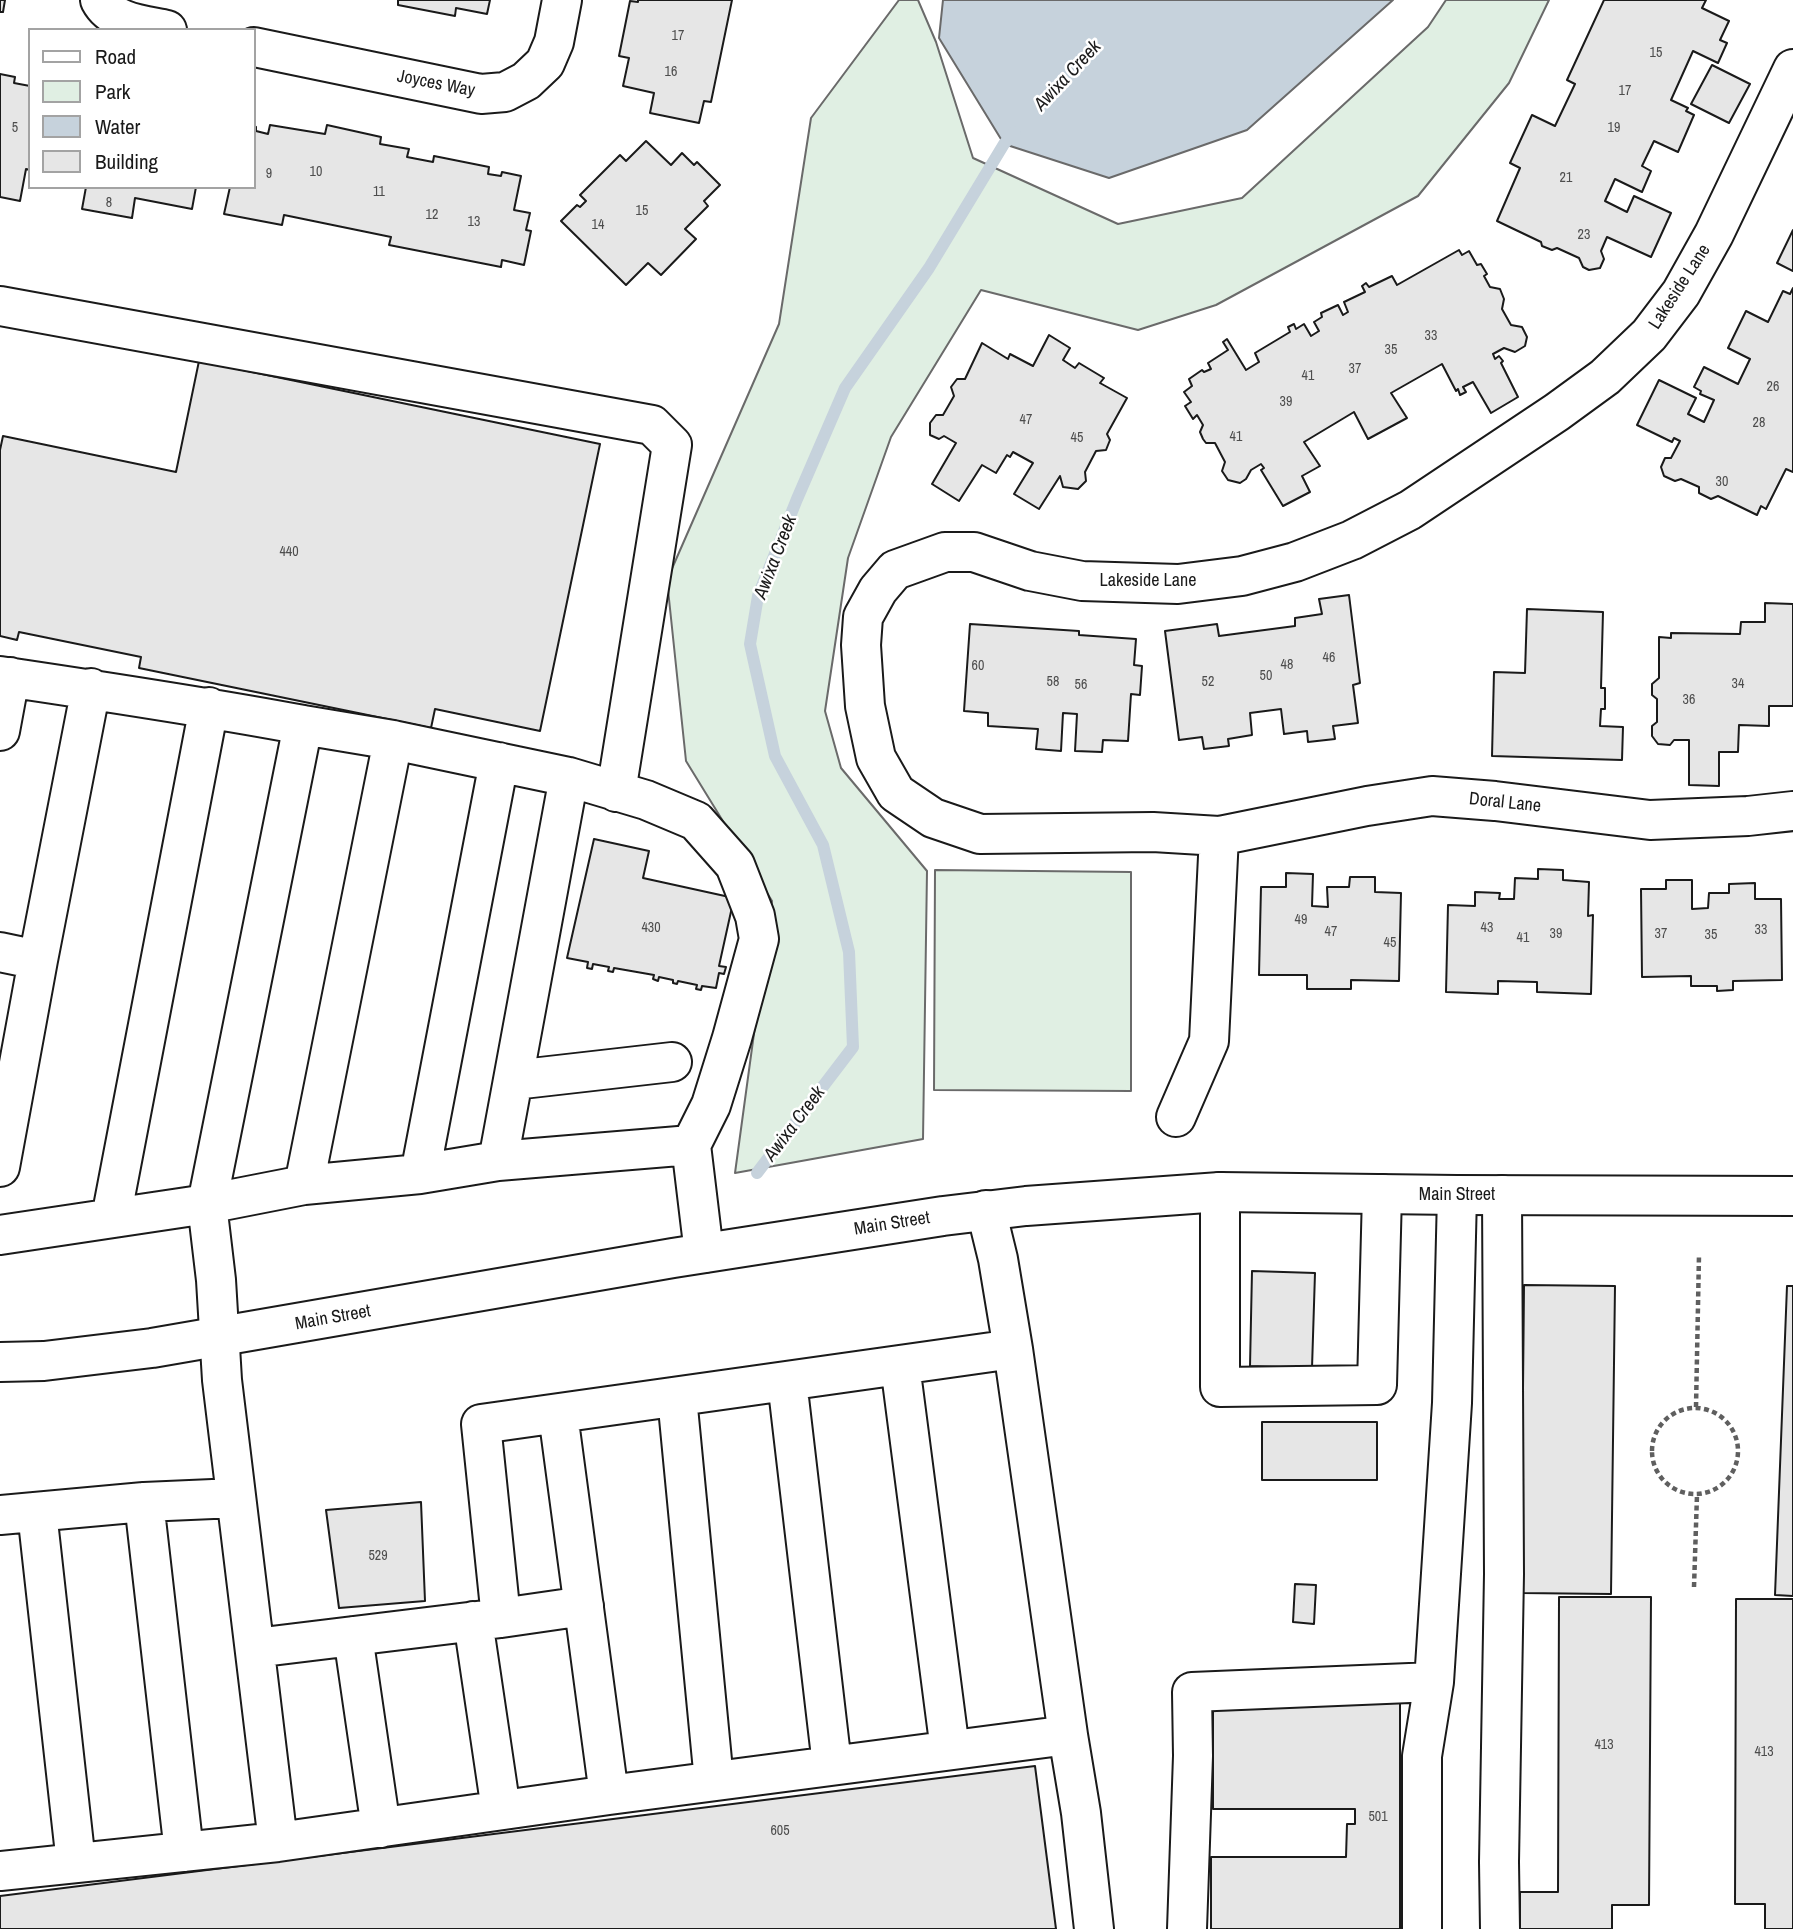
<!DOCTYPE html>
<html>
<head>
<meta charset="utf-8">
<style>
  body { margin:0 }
  #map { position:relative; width:1793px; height:1929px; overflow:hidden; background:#fff; font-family:"Archivo Narrow",sans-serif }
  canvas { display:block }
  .legend { position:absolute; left:28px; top:28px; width:228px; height:161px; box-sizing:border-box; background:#fff; border:2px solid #a3a3a3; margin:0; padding:9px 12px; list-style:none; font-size:21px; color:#1a1a1a }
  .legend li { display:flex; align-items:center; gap:14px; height:35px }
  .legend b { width:35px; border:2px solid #a3a3a3 }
</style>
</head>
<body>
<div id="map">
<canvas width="1793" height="1929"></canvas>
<ul class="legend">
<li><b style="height:9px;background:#fff"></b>Road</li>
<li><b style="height:19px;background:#e0efe3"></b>Park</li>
<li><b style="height:19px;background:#c6d2dc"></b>Water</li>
<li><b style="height:19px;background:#e6e6e6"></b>Building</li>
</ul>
</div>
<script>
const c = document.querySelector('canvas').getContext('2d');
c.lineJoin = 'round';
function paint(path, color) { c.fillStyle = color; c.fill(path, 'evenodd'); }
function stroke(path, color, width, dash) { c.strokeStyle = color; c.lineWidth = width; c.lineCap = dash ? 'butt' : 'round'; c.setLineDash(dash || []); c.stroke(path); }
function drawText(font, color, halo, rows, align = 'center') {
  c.font = font + ' "Archivo Narrow",sans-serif'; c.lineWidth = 5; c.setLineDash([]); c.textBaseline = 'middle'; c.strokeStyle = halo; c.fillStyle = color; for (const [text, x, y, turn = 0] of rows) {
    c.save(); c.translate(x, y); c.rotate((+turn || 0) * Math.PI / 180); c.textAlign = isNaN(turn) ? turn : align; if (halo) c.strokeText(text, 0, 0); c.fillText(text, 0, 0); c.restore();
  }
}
const green = new Path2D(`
  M899,0H918L936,42L973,158L1118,224L1242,198L1428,27L1446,0H1549L1509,83L1418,196L1216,305L1138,330L981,290L891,437L848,558L825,711L841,768L927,871L923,1139L735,1173L772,901L686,761L667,580L779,324L811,118Z
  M935,870L1131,872V1091L934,1090Z`);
paint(green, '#e0efe3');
stroke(green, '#6a6a6a', 2);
const water = new Path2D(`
  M943,0H1393L1247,130L1109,178L1004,144L939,38Z`);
paint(water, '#c6d2dc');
stroke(water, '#6a6a6a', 2);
stroke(new Path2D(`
  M757,1173L853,1047L849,952L823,845L775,756L750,644L758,596L797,499L845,388L929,268L1004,144L1015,132`), '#c6d2dc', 12);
const building = new Path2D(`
  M0,0H5L3,12H0Z
  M398,0H490L487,14L456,8L455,16L398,5Z
  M638,0H732L711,102L704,101L699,123L650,113L654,93L623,86L629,58L619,56L630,1L638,2Z
  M1604,0H1706L1702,8L1729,21L1720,40L1727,43L1718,63L1693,51L1671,100L1688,108L1686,111L1694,115L1678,152L1654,141L1642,166L1651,171L1642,192L1615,179L1605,201L1627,212L1634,196L1671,213L1651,257L1607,237L1601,251L1604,259L1600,268L1589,270L1583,267L1579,258L1557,248L1552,250L1542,246L1541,242L1497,221L1520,168L1510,163L1532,115L1555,126L1575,84L1567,80Z
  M1712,65L1750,84L1729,123L1691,104Z
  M0,74L15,77L14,83L30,86V170L26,169L20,201L0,197Z
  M270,125L325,134L327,125L381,137L380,144L409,149L407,157L433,162L434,156L489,167L488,174L501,176L502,172L521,176L514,210L530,213L526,230L531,231L524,265L502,260L501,267L389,245L391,237L284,215L282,225L224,214L230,187H254V126L256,127V131L268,134Z
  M646,141L671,165L682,153L694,165L697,162L720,185L704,201L708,206L685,229L696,239L661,275L648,263L626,285L561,221L577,205L580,207L586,201L580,195L620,155L626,161Z
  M86,187H196L192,209L135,198L132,218L82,209Z
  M1793,230V271L1777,263Z
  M1459,250L1462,255L1469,251L1477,265L1481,264L1487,274L1484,276L1490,287L1500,289L1504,299L1502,309L1511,325L1522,327L1527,337L1525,346L1515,352L1504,348L1493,354L1495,359L1499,356L1503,361L1501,363L1518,397L1491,413L1473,382L1463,387L1466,392L1460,395L1458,389L1456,391L1442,364L1391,393L1407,418L1368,439L1354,412L1304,442L1320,466L1302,476L1310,492L1283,506L1261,470L1264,468L1261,464L1251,470L1246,479L1240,483L1228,480L1222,471L1225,462L1215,443H1206L1203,439L1200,432L1203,425L1197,415L1193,419L1185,406L1191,402L1184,392L1192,386L1189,379L1202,370L1204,372L1211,369L1208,363L1228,350L1223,342L1227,339L1246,370L1259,362L1255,353L1290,332L1288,327L1294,324L1296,329L1304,324L1311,336L1319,331L1314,322L1322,317L1321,313L1338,305L1343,315L1348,312L1344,302L1365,292L1362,286L1366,283L1369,287L1392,276L1397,285Z
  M1793,288V472L1786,469L1766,509L1761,506L1757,515L1718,496L1711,499L1699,493V487L1681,479L1675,481L1664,476L1661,467L1665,458H1671L1680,441L1674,438L1672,442L1637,425L1659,380L1696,398L1688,414L1704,422L1714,400L1700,394L1701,391L1694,387L1704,367L1738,384L1750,359L1728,348L1746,311L1768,322L1783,291L1790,294Z
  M1049,335L1070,348L1063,360L1075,368L1079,363L1104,378L1100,383L1127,398L1107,434L1110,440L1106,450L1096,451L1085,472L1086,481L1078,489L1063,487L1060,476L1039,509L1014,494L1033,463L1013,452L1010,457L1007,455L996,473L982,465L959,501L932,484L956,443L944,436L939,439L930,435V423L936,415H943L954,396L951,387L957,379H965L982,343L1008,359L1010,354L1033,366Z
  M199,361L600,444L540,731L435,709L431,728L139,668L141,657L19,632L17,640L0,636V450L3,436L176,472Z
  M1349,595L1360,683L1353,685L1358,723L1333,726L1335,739L1308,742L1307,731L1284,734L1281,709L1250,713L1252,735L1228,739L1229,746L1204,749L1202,737L1179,740L1165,631L1217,624L1219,636L1295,626V618L1322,614L1319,599Z
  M1765,603L1793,604V706H1769V726L1739,725L1738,752H1719V786L1689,785V740H1674L1670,745L1658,744L1652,736V726L1657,722V699L1652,695V684L1659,678V637L1671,638V633L1740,634L1741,622H1765Z
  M1527,609L1603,612L1601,688H1605V709H1601L1600,726L1623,727L1622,760L1492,756L1494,672L1525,673Z
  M970,624L1079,631V635L1136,639L1134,665L1142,666L1140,695L1131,694L1128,741L1103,740L1102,752L1075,751L1077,714L1063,713L1061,751L1036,749L1038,729L988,726V713L964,711Z
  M594,839L649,851L643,878L734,898L719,966L726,967L724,974L719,973L716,988L702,986L701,990L696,989L697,985L678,981L677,984L673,983V980L659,977L658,981L653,979L654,975L614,968L613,972L608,971L609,967L593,964L592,969L587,968L588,962L567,958Z
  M1538,869L1563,870V880L1589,882L1588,916L1593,915L1591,994L1537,992V982L1498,981V994L1446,992L1448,905L1475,906V892L1500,893L1499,899H1514L1515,878L1538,879Z
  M1286,873L1313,874L1312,906L1328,907L1327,887H1349L1350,877H1375V892L1401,893L1399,981L1351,980V989H1307V975H1259L1261,887H1286Z
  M1666,880H1692V909L1708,908L1709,893H1729V884L1755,883V899H1781L1782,980L1733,981V990L1717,991V986H1691V976L1642,977L1641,889H1666Z
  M1252,1271L1315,1273L1312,1368L1250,1366Z
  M1524,1285L1615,1286L1611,1594L1521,1593Z
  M1787,1286H1793V1596L1775,1595Z
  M1262,1422H1377V1480H1262Z
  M421,1502L425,1601L339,1608L326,1510Z
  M1295,1584L1316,1585L1314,1624L1293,1622Z
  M1559,1597H1651L1649,1905H1612V1929H1520V1892H1558Z
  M1736,1599H1793V1929H1765V1904H1735Z
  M1213,1701H1400V1929H1211V1857H1346L1347,1824H1355V1809H1213Z
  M1035,1766L1056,1929H0V1896Z`);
paint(building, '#e6e6e6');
stroke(building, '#1a1a1a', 2);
const minor = new Path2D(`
  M100,0C112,23 144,25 167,30
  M254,47L481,94L505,92L526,81L545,63L554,42L562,0
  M1793,69L1714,234L1681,293L1649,335L1605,377L1557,412L1410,510L1352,540L1295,562L1242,576L1178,584L1082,581L1030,571L974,552H945L895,570L878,590L863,617L861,645L865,706L876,758L896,793L933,818L980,834L1153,832L1219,836L1367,806L1432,796L1495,801L1650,820L1748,816L1793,811
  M0,306L652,425L672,445L616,792
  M0,676C101,691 202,706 303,725L207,1204L216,1280L222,1380L278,1842L0,1871
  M303,725L393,740L569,777L646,800L696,821L735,865L755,916L759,939L732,1038L711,1105L691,1145
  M0,731L10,677
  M0,952L38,960L0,1167
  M38,960L91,688
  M514,1080L672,1062
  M1176,1117L1209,1041L1219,836
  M498,1161L569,777
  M420,1174L499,762
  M304,1185L393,740
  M1220,1192V1387L1377,1385L1382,1194
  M111,1218L209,707
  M0,1235L207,1204L304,1185L420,1174L498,1161L691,1145L704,1253
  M900,1365L950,1750
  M787,1381L832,1765
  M677,1397L714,1781
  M558,1414L609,1795
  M144,1502L184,1852
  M37,1512L76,1863
  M0,1515L144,1502L236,1498
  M501,1618L584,1606
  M473,1621L501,1810
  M353,1636L381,1828
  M255,1648L501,1618L481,1424L1013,1349
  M1068,1735L1081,1813L1094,1929
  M278,1842L609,1795L1068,1735L1013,1349L998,1259L986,1210
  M1187,1929L1193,1756L1192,1692L1434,1682
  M1422,1929V1756L1434,1682L1452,1403L1457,1195
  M1500,1929L1499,1862L1504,1574L1502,1195`);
const major = new Path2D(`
  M0,1362L44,1361L152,1348L673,1258L943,1216L1026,1206L1220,1192L1457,1195L1793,1196`);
stroke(minor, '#1a1a1a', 42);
stroke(major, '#1a1a1a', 42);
stroke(new Path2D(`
  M1696,1407L1699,1255
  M1652 1451a43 43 0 1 1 86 0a43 43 0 1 1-86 0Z
  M1694,1587L1697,1495`), '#5f5f5f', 4.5, [5, 3.5]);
stroke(minor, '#fff', 38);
stroke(major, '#fff', 38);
drawText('14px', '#4d4d4d', null, [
  ["17",678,36],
  ["15",1656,53],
  ["16",671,72],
  ["17",1625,91],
  ["5",15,128],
  ["19",1614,128],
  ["10",316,172],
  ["9",269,174],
  ["21",1566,178],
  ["11",379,192],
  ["8",109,203],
  ["15",642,211],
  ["12",432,215],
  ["13",474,222],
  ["14",598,225],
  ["23",1584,235],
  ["33",1431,336],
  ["35",1391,350],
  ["37",1355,369],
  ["41",1308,376],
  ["26",1773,387],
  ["39",1286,402],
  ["47",1026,420],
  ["28",1759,423],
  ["41",1236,437],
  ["45",1077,438],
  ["30",1722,482],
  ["440",289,552],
  ["46",1329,658],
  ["48",1287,665],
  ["60",978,666],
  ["50",1266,676],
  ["58",1053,682],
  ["52",1208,682],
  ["34",1738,684],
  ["56",1081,685],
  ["36",1689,700],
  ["49",1301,920],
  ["430",651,928],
  ["43",1487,928],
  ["33",1761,930],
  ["47",1331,932],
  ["39",1556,934],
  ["37",1661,934],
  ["35",1711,935],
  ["41",1523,938],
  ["45",1390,943],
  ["529",378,1556],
  ["413",1604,1745],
  ["413",1764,1752],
  ["501",1378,1817],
  ["605",780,1831]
]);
drawText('18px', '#1a1a1a', '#fff', [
  ["Joyces Way",436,84,11],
  ["Lakeside Lane",1680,287,-57],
  ["Lakeside Lane",1148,581],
  ["Doral Lane",1505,803,6],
  ["Main Street",1457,1195],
  ["Main Street",892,1224,-9],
  ["Main Street",333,1318,-10]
]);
drawText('italic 19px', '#1a1a1a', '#fff', [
  ["Awixa Creek",1068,76,-47],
  ["Awixa Creek",776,557,-69],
  ["Awixa Creek",795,1124,-53]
]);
</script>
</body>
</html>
